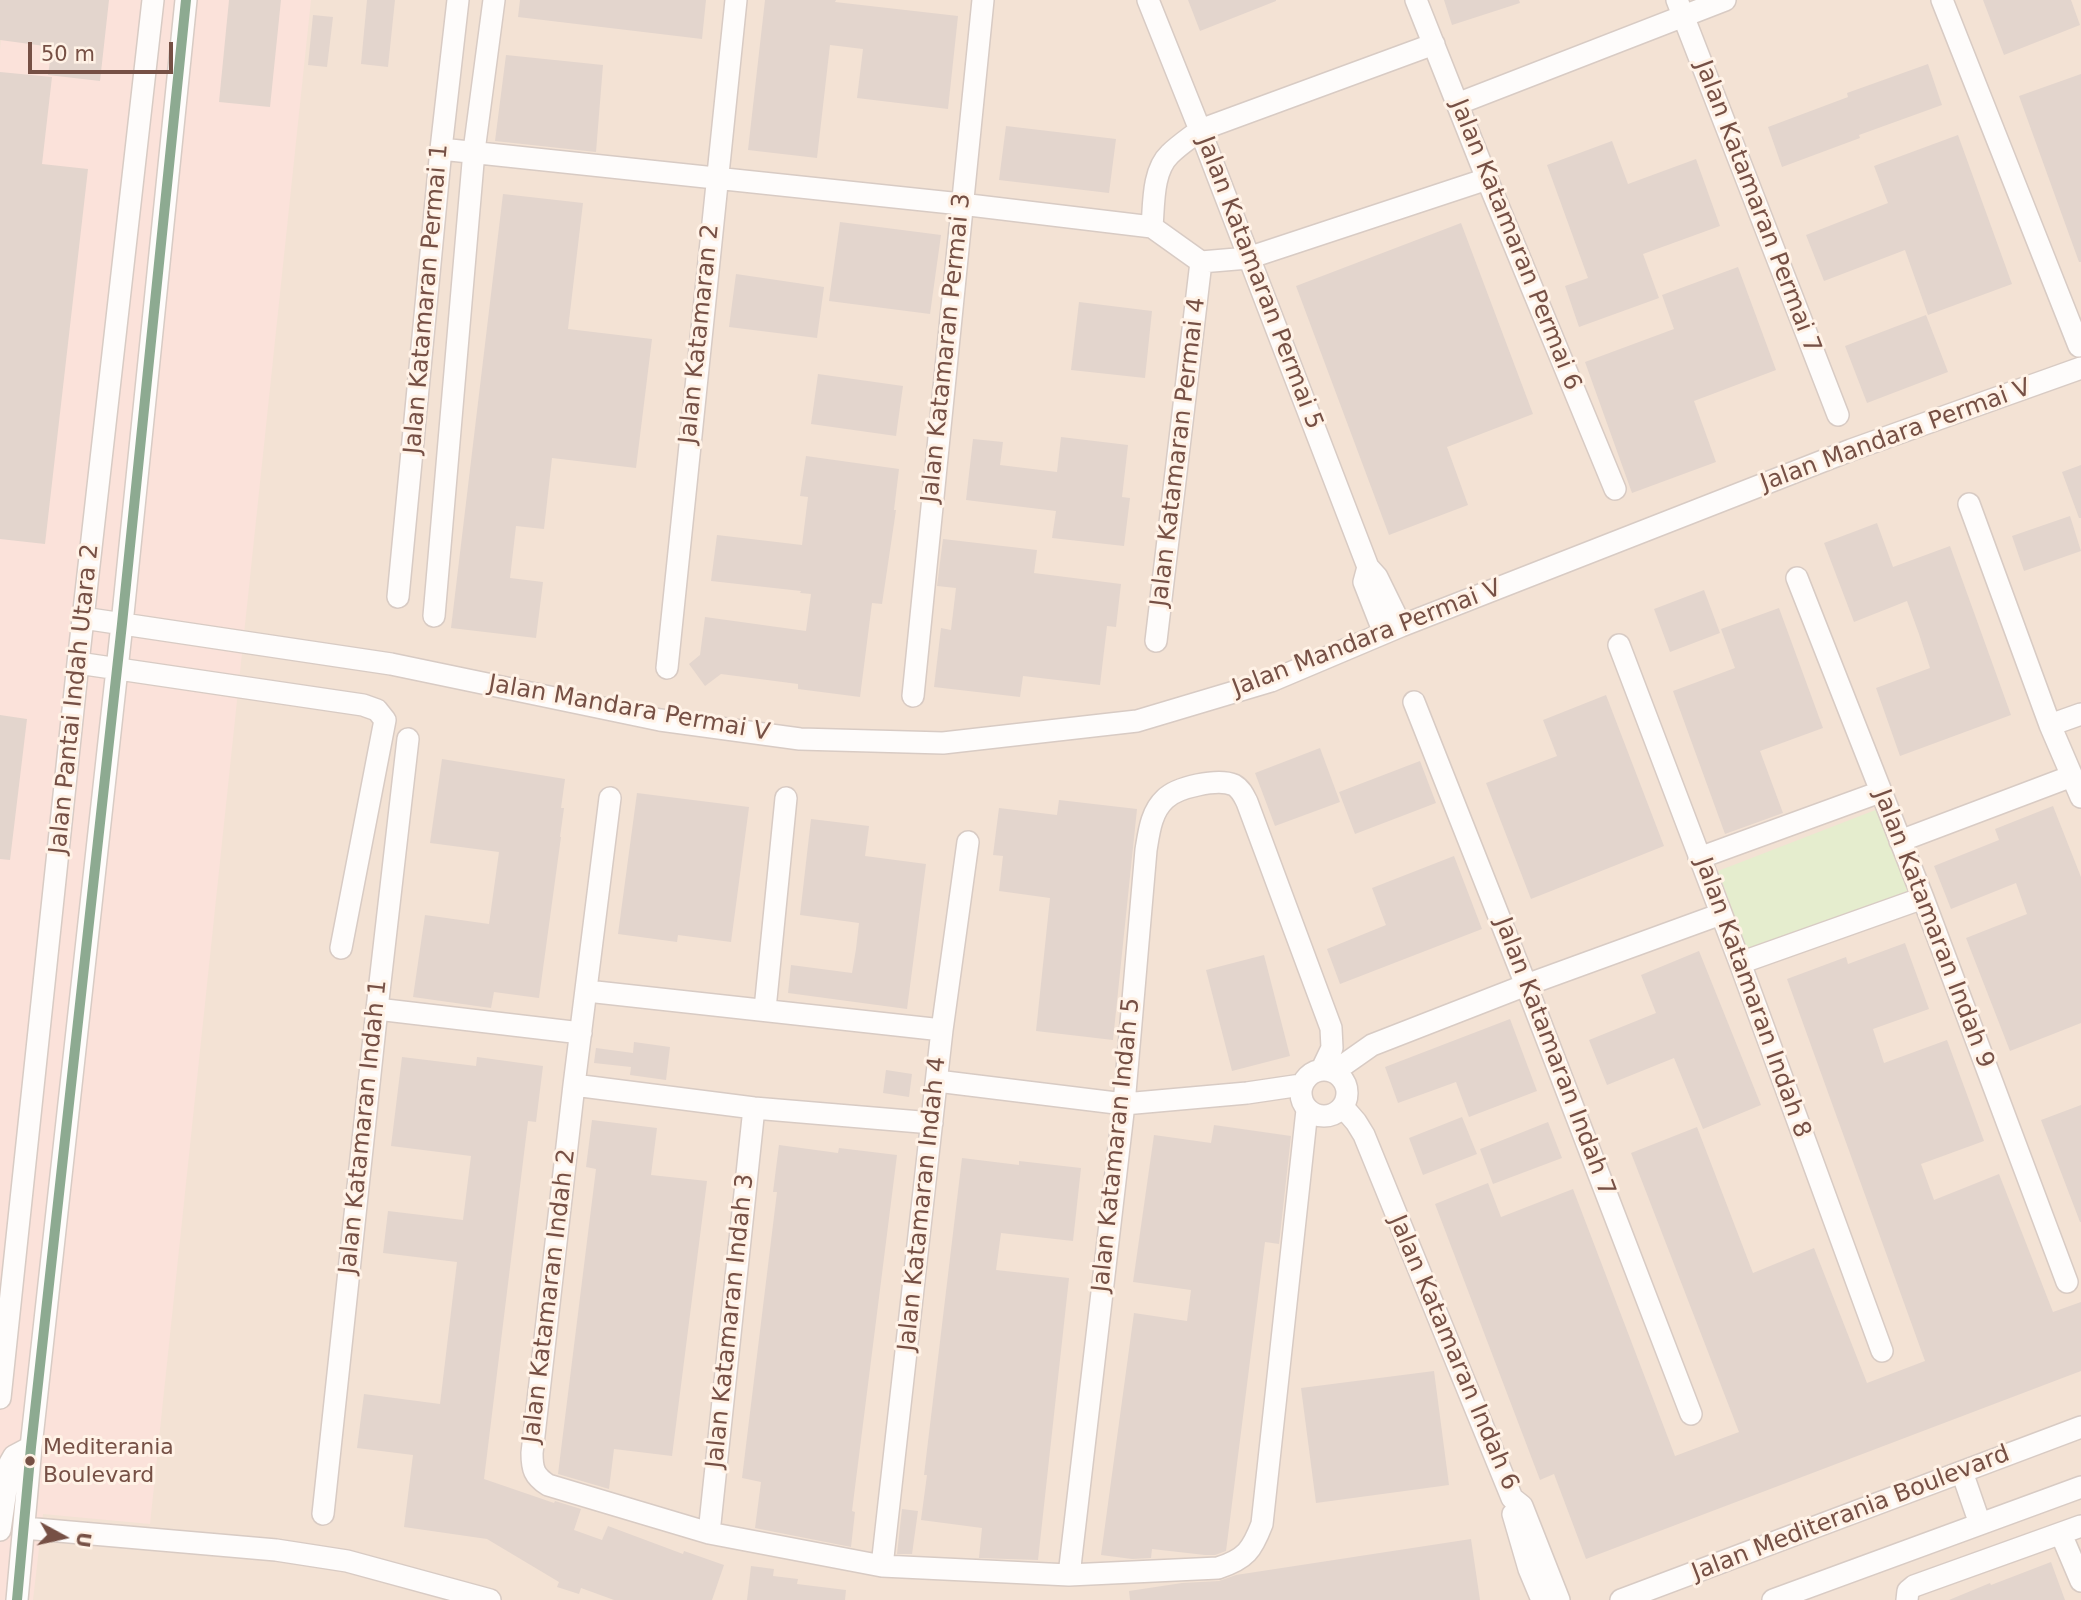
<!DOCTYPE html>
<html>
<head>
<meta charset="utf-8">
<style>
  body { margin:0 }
  #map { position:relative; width:2081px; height:1600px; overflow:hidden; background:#f7eee5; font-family:"DejaVu Sans",sans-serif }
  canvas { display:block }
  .north { position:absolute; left:28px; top:1502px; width:70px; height:70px; -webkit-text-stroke:5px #fff2e6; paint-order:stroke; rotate:98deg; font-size:19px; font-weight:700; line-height:28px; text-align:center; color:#765045 }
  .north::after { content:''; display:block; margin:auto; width:24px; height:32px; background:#765045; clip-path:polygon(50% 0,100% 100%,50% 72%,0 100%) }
  .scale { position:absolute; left:28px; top:42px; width:145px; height:32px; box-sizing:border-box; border:4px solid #765045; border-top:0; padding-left:9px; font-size:21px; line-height:24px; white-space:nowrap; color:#765045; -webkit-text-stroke:5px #fff2e6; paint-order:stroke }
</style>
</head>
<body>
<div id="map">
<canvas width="2081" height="1600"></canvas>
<div class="north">U</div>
<div class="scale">50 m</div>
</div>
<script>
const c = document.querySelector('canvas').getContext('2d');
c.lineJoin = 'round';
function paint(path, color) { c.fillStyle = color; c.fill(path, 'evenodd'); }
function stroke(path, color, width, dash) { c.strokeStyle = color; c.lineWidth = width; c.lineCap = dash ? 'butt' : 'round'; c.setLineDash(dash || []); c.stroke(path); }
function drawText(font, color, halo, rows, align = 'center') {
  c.font = font + ' "DejaVu Sans",sans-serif'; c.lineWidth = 6; c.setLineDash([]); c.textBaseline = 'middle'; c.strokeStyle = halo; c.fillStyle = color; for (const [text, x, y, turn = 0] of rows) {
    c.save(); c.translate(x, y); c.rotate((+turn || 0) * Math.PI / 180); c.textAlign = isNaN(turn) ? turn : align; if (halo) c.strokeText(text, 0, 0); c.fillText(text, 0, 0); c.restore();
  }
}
paint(new Path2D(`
  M0,0H2081V1600H0Z`), '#f3e2d4');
paint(new Path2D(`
  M5,0H311L150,1524L43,1514L33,1600H0V50Z`), '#fbe2da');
paint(new Path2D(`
  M1878,809L1913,899L1751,961L1718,871Z`), '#e5edce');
paint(new Path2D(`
  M0,0H109L100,81L48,75L52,47L0,40Z
  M229,0H281L270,107L219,102Z
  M367,0H395L388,67L361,64Z
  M520,0H706L702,39L518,17Z
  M765,0H836L835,2L958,16L948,109L857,98L863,49L830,45L817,158L748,150Z
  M1188,0H1276V1L1200,31Z
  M1444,0H1519L1520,3L1452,25Z
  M1983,0H2071L2080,25L2004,55Z
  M313,15L333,17L327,67L308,65Z
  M506,55L603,65L596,152L495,141Z
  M1928,64L1942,105L1859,135L1860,138L1782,167L1768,127L1848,97L1847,93Z
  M0,72L52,77L42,164L88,169L45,544L0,539Z
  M2081,74V262H2079L2019,96Z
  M1006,126L1116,139L1109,193L999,180Z
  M1958,135L2012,284L1928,315L1905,250L1824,281L1806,235L1888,203L1874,166Z
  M1612,141L1628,184L1696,159L1720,226L1643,254L1659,298L1579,327L1565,286L1588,278L1547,165Z
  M503,194L583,203L568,329L652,339L636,468L552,458L544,529L516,526L510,578L543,582L536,638L451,628Z
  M840,222L941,235L930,314L829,301Z
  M1461,223L1533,414L1447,447L1468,505L1389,535L1296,286Z
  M1738,267L1776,370L1694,401L1716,462L1632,493L1585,362L1674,329L1662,295Z
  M736,274L824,287L817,338L729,327Z
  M1079,302L1152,311L1145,378L1071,370Z
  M1926,315L1948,372L1867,403L1845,346Z
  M818,374L903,386L896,436L811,424Z
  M1061,437L1128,445L1122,497L1130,498L1124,546L1052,538L1056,511L966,500L973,439L1003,442L1000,465L1057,472Z
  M806,456L899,469L894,510H896L882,604L872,603L860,697L798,689V684L721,674L705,686L689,664L700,655L705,617L806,631L811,594L800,593L801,591L711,581L717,535L802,545L808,497L800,496Z
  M2081,465V518H2079L2062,472Z
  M2070,516L2081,551L2024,571L2012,536Z
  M1877,523L1893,567L1950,546L2011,715L1900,756L1876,688L1930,668L1919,634L1907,601L1854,622L1824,543Z
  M943,539L1037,550L1034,573L1121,584L1116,627L1107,626L1100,685L1023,676L1020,697L934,687L941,628L951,630L956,588L937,586Z
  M1704,590L1720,633L1670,652L1654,609Z
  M1779,608L1823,728L1760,751L1783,813L1725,834L1673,691L1735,668L1721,629Z
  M1606,695L1664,846L1531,899L1486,783L1557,756L1543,720Z
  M0,715L27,719L10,860L0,859Z
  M1320,748L1340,802L1275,826L1255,773Z
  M442,759L565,779L561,808H564L560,837H561L539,998L494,992L491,1008L413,997L425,915L489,924L499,852L430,843Z
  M1420,761L1436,803L1355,834L1339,792Z
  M637,793L749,807L731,942L678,935L677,942L618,934Z
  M1059,800L1137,809L1113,1040L1036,1031L1050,898L999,891L1003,856L993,855L999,808L1057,815Z
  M2053,806L2081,877V1023L2010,1051L1966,938L2027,914L2016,883L1951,909L1934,866L1999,840L1995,829Z
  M811,819L869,826L865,856L926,864L907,1009L788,993L791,965L852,973L856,949L859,923L800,915Z
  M1454,856L1482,929L1340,984L1327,949L1386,925L1372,888Z
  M1905,943L1929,1009L1873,1029L1884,1063L1947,1040L1984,1141L1921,1164L1934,1200L1999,1174L2053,1312L2081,1302V1371L1586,1559L1554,1474L1540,1480L1435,1204L1488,1183L1501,1217L1573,1189L1675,1456L1739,1432L1631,1153L1697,1127L1753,1273L1814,1248L1867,1383L1925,1361L1787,979L1846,957L1848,964Z
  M1699,951L1761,1105L1703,1129L1674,1058L1607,1085L1589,1040L1656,1013L1641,975Z
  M1264,955L1290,1056L1232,1071L1206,970Z
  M1510,1019L1537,1091L1469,1117L1456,1082L1398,1103L1385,1067Z
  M634,1042L670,1047L666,1080L630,1075L631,1067L594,1063L596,1048L633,1053Z
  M402,1057L476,1066L477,1057L543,1066L536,1122L528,1121L484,1479L554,1503L555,1501L581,1509L574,1530L602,1540L608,1526L683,1554L684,1551L724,1565L712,1600H614L581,1588L579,1594L557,1587L559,1582L487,1539L404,1527L413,1455L357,1448L364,1394L440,1404L457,1262L383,1253L388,1211L463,1220L471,1156L391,1146Z
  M886,1070L912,1074L909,1097L883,1093Z
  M2081,1105V1222H2080L2041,1120Z
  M1462,1117L1477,1154L1423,1175L1409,1138Z
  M592,1120L657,1128L651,1175L707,1181L672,1456L614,1449L609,1489L558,1474L596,1169L586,1167Z
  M1548,1122L1562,1158L1493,1184L1480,1149Z
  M1214,1125L1291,1136L1279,1244L1265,1242L1226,1551L1215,1555H1205L1152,1549L1151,1558L1132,1559L1101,1555L1134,1313L1187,1321L1191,1290L1133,1282L1154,1135L1211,1143Z
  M779,1145L838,1153L839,1148L897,1155L852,1511L855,1512L851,1547L755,1528L761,1482L742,1478L777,1192H773Z
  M962,1158L1019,1165V1161L1081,1168L1073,1241L1001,1233L996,1270L1069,1278L1038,1560L979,1558L982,1528L921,1520L927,1475H924Z
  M1434,1371L1449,1485L1316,1503L1301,1388Z
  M902,1509L918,1511L912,1554H897Z
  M1471,1539L1480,1600H1130L1129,1591L1182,1583L1219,1581L1236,1575Z
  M2051,1562L2065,1600H1949L1990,1583L1991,1585Z
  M751,1566L774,1569L773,1576L798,1579L797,1584L846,1590L845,1600H747Z`), '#e3d5cd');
const minor = new Path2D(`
  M1148,0L1200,130L1368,567L1377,577L1401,626
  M1416,0L1487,179L1615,489
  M1677,0L1838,415
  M1942,0L2079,346
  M1434,44L1200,130C1190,138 1179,145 1170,154C1152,171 1154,205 1152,227L1201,262L1248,258L1487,179
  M1457,104L1725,0
  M441,149L961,204L1152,227
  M1969,504L2050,725L2081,797
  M1368,567L1364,582L1384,633
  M1797,578L1923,898L2067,1282
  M398,597L441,149L458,0
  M434,616L474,151L494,0
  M83,618L391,664L660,720L800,739L943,743L1137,721L1271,681L1401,626L1851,450L2081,368
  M1156,641L1201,262
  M1619,645L1740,963L1882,1351
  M78,663L363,705L377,710L385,720L341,948
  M667,668L736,0
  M913,696L983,0
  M1414,702L1526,985L1691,1414
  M2050,725L2081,714
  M610,798L574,1085L532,1453C532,1469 534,1476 548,1485L709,1533L882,1566L1069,1575L1218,1568C1246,1559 1252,1550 1262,1524L1307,1110
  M1900,841L2072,776
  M1699,858L1880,792
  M1740,963L1923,898
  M587,991L942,1030
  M377,1009L581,1033
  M765,1009L786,798
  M1301 1093a23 23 0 1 1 46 0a23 23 0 1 1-46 0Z
  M1335,1071L1372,1045L1526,985L1721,914
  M937,1081L1124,1104L1247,1093L1301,1085
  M574,1085L754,1108L932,1123
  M1343,1107L1356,1122L1364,1135L1512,1498L1522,1506L1559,1600
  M0,1398L78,663L153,0
  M1962,1472L1980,1524
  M323,1514L377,1009L408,739
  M1513,1514L1529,1569L1542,1600
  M24,1528L276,1550L347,1561L490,1600
  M0,1530L10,1463L14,1456L31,1447
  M709,1533L754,1108
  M2061,1534L2081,1581
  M882,1566L942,1030L968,842
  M1069,1575L1124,1104L1146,850C1149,832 1151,812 1165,799C1177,787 1218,778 1234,785C1241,789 1244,796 1247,802L1331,1028L1332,1048L1322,1069
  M17,1600L31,1447L122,624L186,0
  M1621,1600L2081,1427
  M1773,1600L2081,1487
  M1907,1600L1908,1591L1914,1586L2081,1526`);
stroke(minor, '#d8cbc4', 24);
stroke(minor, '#fefcfb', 21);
stroke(new Path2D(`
  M17,1600L31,1447L122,624L186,0`), '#8daa91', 10);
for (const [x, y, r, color] of [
  [30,1461,6,"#765045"]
]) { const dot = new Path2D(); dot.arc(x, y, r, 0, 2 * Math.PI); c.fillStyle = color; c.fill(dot); stroke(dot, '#fff2e6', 2.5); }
drawText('22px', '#765045', '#fff2e6', [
  ["Mediterania",43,1448],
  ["Boulevard",43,1476]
], 'left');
drawText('24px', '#765045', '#fff2e6', [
  ["Jalan Katamaran Permai 7",1757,207,69],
  ["Jalan Katamaran Permai 6",1515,245,68],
  ["Jalan Katamaran Permai 5",1259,283,69],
  ["Jalan Katamaran Permai 1",427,299,-85],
  ["Jalan Katamaran 2",700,334,-84],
  ["Jalan Katamaran Permai 3",947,348,-84],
  ["Jalan Mandara Permai V",1896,436,-20],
  ["Jalan Katamaran Permai 4",1179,452,-83],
  ["Jalan Mandara Permai V",1367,639,-21],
  ["Jalan Pantai Indah Utara 2",75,699,-84],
  ["Jalan Mandara Permai V",629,709,10],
  ["Jalan Katamaran Indah 9",1933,929,69],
  ["Jalan Katamaran Indah 8",1752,998,70],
  ["Jalan Katamaran Indah 7",1554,1057,69],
  ["Jalan Katamaran Indah 1",364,1127,-84],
  ["Jalan Katamaran Indah 5",1117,1145,-84],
  ["Jalan Katamaran Indah 4",923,1204,-84],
  ["Jalan Katamaran Indah 2",550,1296,-83],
  ["Jalan Katamaran Indah 3",731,1321,-84],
  ["Jalan Katamaran Indah 6",1453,1353,67],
  ["Jalan Mediterania Boulevard",1851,1514,-21]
]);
</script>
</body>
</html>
